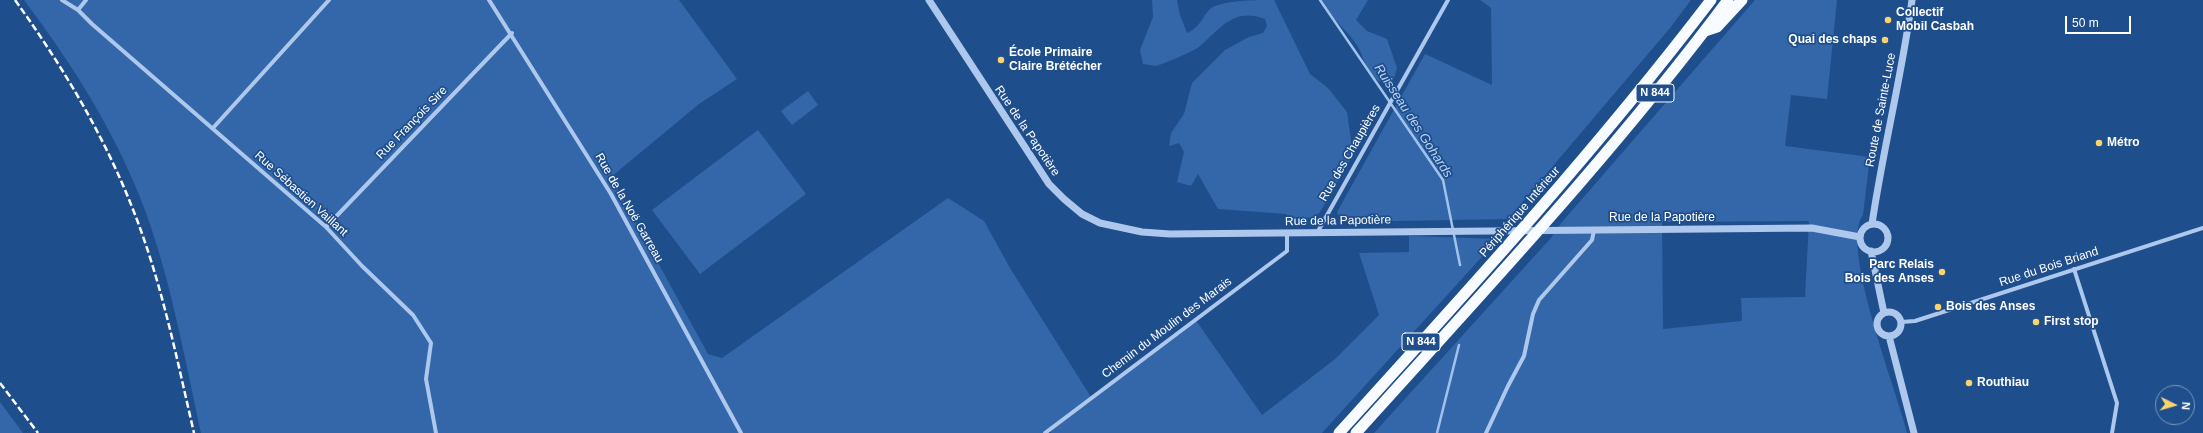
<!DOCTYPE html>
<html>
<head>
<meta charset="utf-8">
<style>
  body { margin:0 }
  #map { position:relative; width:2203px; height:433px; overflow:hidden; background:#1f4e8c; font-family:Helvetica,sans-serif }
  canvas { display:block }
  .north { position:absolute; left:2155px; top:385px; width:40px; height:40px; box-sizing:border-box; background:#1f4e8c; border:1px solid #7995ba; border-radius:50%; rotate:95deg; font-size:11px; font-weight:700; line-height:16px; text-align:center; color:#fff }
  .north::after { content:''; display:block; margin:auto; width:14px; height:18px; background:#fad36d; clip-path:polygon(50% 0,100% 100%,50% 72%,0 100%) }
  .scale { position:absolute; left:2065px; top:16px; width:66px; height:18px; box-sizing:border-box; border:2px solid #fff; border-top:0; padding-left:5px; font-size:12px; line-height:14px; white-space:nowrap; color:#fff; -webkit-text-stroke:3px #1f4e8c; paint-order:stroke }
</style>
</head>
<body>
<div id="map">
<canvas width="2203" height="433"></canvas>
<div class="north">N</div>
<div class="scale">50 m</div>
</div>
<script>
const c = document.querySelector('canvas').getContext('2d');
c.lineJoin = 'round';
function paint(path, color) { c.fillStyle = color; c.fill(path, 'evenodd'); }
function stroke(path, color, width, dash) { c.strokeStyle = color; c.lineWidth = width; c.lineCap = dash ? 'butt' : 'round'; c.setLineDash(dash || []); c.stroke(path); }
function drawText(font, color, halo, rows, align = 'center') {
  c.font = font + ' Helvetica,sans-serif'; c.lineWidth = 3.5; c.setLineDash([]); c.textBaseline = 'middle'; c.strokeStyle = halo; c.fillStyle = color; for (const [text, x, y, turn = 0] of rows) {
    c.save(); c.translate(x, y); c.rotate((+turn || 0) * Math.PI / 180); c.textAlign = isNaN(turn) ? turn : align; if (halo) c.strokeText(text, 0, 0); c.fillText(text, 0, 0); c.restore();
  }
}
paint(new Path2D(`
  M24,0H679L737,79L699,104L611,177L708,354L722,358L948,198L984,221L1010,268L1091,397L1195,319L1262,415L1334,360L1379,315L1359,253L1409,252V236L1498,239L1322,433H1051V429L1045,433H201C186,364 173,293 151,227C123,144 76,69 24,0Z
  M1152,0H1177L1180,15L1187,33C1203,26 1202,14 1213,7C1228,0 1257,0 1274,0L1310,74L1328,88L1347,112L1353,155L1320,212L1313,218L1288,217L1286,214L1218,209L1198,174L1191,186L1177,182L1184,152L1179,143L1169,146L1171,133L1184,114L1192,83L1225,50L1249,37L1263,33L1267,26L1265,19C1233,7 1220,29 1199,47C1194,51 1161,65 1156,66C1152,66 1147,64 1143,64L1140,50L1153,17Z
  M1319,0H1368L1356,20L1367,31L1387,39L1397,68L1393,82C1386,83 1381,83 1376,79C1365,71 1364,57 1358,47C1347,29 1330,18 1319,0Z
  M1480,0H1691L1670,28L1508,219L1342,222L1337,212L1425,54L1492,85L1491,8Z
  M1755,0H1837L1827,99L1791,95L1785,146L1870,157L1863,215C1839,246 1898,393 1907,433H1374L1550,239L1562,222ZM1809,221L1805,297L1741,298L1742,321L1663,329L1662,222Z
  M808,91L818,105L792,125L781,111Z
  M758,130L806,194L700,274L652,210Z
  M0,402L23,433H0Z`), '#3367aa');
stroke(new Path2D(`
  M1320,0L1443,180L1460,265
  M1437,433L1459,345`), '#a0c3ed', 2.5);
stroke(new Path2D(`
  M62,0L78,10L92,24L326,227L362,266L413,315L431,343L426,379L436,433
  M489,0L611,194L741,433
  M78,10L86,0
  M213,128L329,0
  M326,227L512,33
  M1317,233L1448,0
  M2074,269L2117,403L2112,433
  M1901,322L1915,321L2203,228
  M1045,433L1287,251V233
  M1486,433L1508,386L1524,356L1533,314L1539,300L1592,240L1594,230`), '#adc8ec', 4);
stroke(new Path2D(`
  M929,0L1049,184L1064,199L1082,214L1100,223L1142,232L1170,234L1812,228L1860,237
  M1860 238a14 14 0 1 1 28 0a14 14 0 1 1-28 0Z
  M1872,224C1883,149 1902,75 1912,0
  M1871,251L1884,313
  M1877 324a12 12 0 1 1 24 0a12 12 0 1 1-24 0Z
  M1889,336L1914,433`), '#adc8ec', 7);
stroke(new Path2D(`
  M1705,31L1717,27L1742,0
  M1339,433C1467,292 1595,152 1711,0
  M1356,433C1483,292 1614,153 1728,0`), '#f8fbff', 11);
stroke(new Path2D(`
  M15,0C66,71 110,145 140,228C164,294 178,364 194,433
  M0,383L38,433`), '#fff', 2.5, [7, 3]);
for (const [x, y, r, color] of [
  [1888,20,4,"#fad36d"],
  [1885,40,4,"#fad36d"],
  [1001,60,4,"#fad36d"],
  [2099,143,4,"#fad36d"],
  [1942,272,4,"#fad36d"],
  [1938,307,4,"#fad36d"],
  [2036,322,4,"#fad36d"],
  [1969,383,4,"#fad36d"]
]) { const dot = new Path2D(); dot.arc(x, y, r, 0, 2 * Math.PI); c.fillStyle = color; c.fill(dot); stroke(dot, '#1f4e8c', 1.5); }
for (const [x, y, w] of [
  [1655,93,38],
  [1421,342,38]
]) { const box = new Path2D(); box.roundRect(x - w / 2, y - 9, w, 18, 3); c.fillStyle = '#1f4e8c'; c.fill(box); stroke(box, '#fff', 1); }
drawText('bold 11px', '#fff', null, [
  ["N 844",1655,93],
  ["N 844",1421,342]
]);
drawText('bold 12px', '#fff', '#1f4e8c', [
  ["Collectif",1896,13],
  ["Mobil Casbah",1896,27],
  ["Quai des chaps",1877,40,"right"],
  ["École Primaire",1009,53],
  ["Claire Brétécher",1009,67],
  ["Métro",2107,143],
  ["Parc Relais",1934,265,"right"],
  ["Bois des Anses",1934,279,"right"],
  ["Bois des Anses",1946,307],
  ["First stop",2044,322],
  ["Routhiau",1977,383]
], 'left');
drawText('12px', '#fff', '#1f4e8c', [
  ["Route de Sainte-Luce",1881,110,-79],
  ["Rue François Sire",412,123,-46],
  ["Rue de la Papotière",1027,131,56],
  ["Rue des Chaupières",1350,153,-60],
  ["Rue Sébastien Vaillant",301,194,42],
  ["Rue de la Noë Garreau",629,208,60],
  ["Périphérique Intérieur",1520,212,-49],
  ["Rue de la Papotière",1662,218],
  ["Rue de la Papotière",1338,221,-1],
  ["Rue du Bois Briand",2049,267,-18],
  ["Chemin du Moulin des Marais",1167,328,-37]
]);
drawText('italic 13px', '#b9d3f3', '#1f4e8c', [
  ["Ruisseau des Gohards",1413,121,57]
]);
</script>
</body>
</html>
